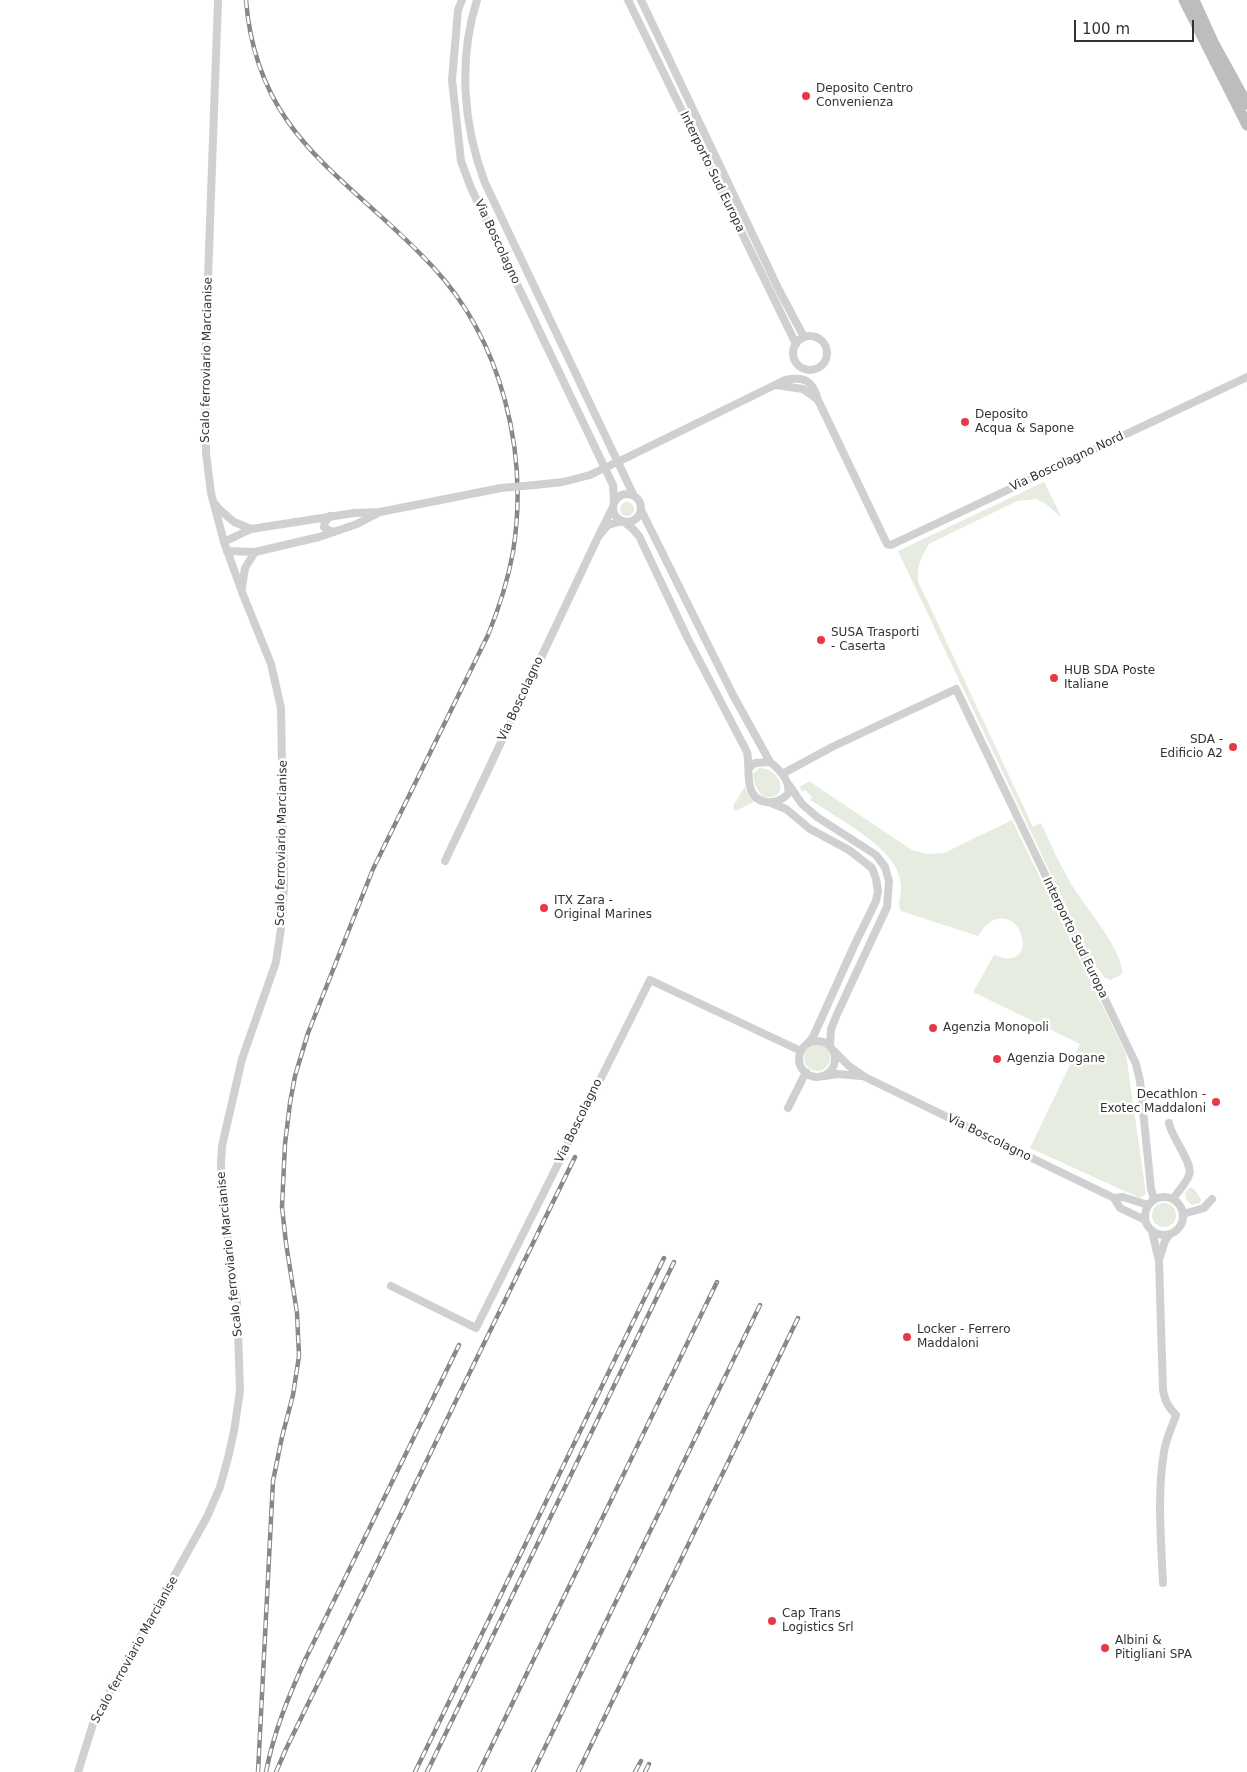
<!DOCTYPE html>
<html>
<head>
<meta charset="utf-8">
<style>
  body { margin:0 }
  #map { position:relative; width:1247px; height:1772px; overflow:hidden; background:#fff; font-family:"DejaVu Sans",sans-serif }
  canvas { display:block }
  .scale { position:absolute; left:1074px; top:20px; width:120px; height:22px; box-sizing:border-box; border:2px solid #333; border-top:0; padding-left:6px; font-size:15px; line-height:18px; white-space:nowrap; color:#333; -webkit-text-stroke:4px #fff; paint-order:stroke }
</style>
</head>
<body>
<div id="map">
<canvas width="1247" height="1772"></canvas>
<div class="scale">100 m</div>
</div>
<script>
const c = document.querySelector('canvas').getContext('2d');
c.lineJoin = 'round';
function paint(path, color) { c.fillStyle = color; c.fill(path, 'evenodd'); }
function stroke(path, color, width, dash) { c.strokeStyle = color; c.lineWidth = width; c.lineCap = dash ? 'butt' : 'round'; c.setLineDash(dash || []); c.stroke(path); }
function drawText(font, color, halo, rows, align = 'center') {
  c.font = font + ' "DejaVu Sans",sans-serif'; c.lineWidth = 5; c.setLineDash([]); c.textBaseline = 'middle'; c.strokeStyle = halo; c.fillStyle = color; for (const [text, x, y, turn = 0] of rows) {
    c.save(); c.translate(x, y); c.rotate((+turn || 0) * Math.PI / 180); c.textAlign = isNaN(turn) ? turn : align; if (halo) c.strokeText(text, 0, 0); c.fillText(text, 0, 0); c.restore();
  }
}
paint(new Path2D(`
  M1044,482L1062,518L1046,504L1036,499L1017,501L929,544C921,557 917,566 918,581L1033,827L1041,823C1050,843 1059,863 1070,882C1081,902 1125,952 1122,974L1111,980L1105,978L1092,961L898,551Z
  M620 509a7 7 0 1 1 14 0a7 7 0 1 1-14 0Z
  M759,768C784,768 790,804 762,796L755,785L753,774Z
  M809,781L906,846L912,850L927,854L944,853L1012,820L1126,1054L1146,1194L1140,1198L1030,1148L1080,1044L973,992L994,955C1039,974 1025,907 994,920C987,923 982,930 978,936L901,911C897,904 901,897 901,889C901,882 899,875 897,870C885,843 835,816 810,800L812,797L805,790L802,792L800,787Z
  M745,786L747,793L754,802L735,811L733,806Z
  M804 1058a13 13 0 1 1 26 0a13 13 0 1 1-26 0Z
  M1190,1187L1194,1189L1201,1199L1200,1203L1192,1205L1186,1200L1185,1193Z
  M1152 1215a12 12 0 1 1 24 0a12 12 0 1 1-24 0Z`), '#e6ecdf');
stroke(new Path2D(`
  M462,0L458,10L452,80L461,161L471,188L613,485L614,502
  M477,0C458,60 463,125 485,183L634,496
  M628,0L796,344
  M641,0L779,290L804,337
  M793 353a17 17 0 1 1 34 0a17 17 0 1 1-34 0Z
  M776,385L803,389L817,399
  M630,456L785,380C805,376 813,381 818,400L887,544L891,545L1247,377
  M535,485L563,482L590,475
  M613 508a14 14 0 1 1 28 0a14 14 0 1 1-28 0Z
  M215,504L220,510L234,522L251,529L354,513L380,512L357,524L319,537L255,552L245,568L242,588
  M613,507L598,537L608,525L623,521L632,528L639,536L687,637L747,752C751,769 742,799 767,802C776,803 782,800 788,794C791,781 780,770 770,762L755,763L749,768
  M641,510L733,695L770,762
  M380,512L501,488
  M330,516L325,522L324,527L328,530L334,532
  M224,542L251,529
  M227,551L255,552
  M782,774L834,746L956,689L1136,1064L1140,1081L1151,1189L1154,1199
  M789,785L802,804L817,817L876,855L885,867L889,881L887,907L838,1012L831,1029L830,1046
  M771,803L786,809L810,829L849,850L872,868L876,879L878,891L876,901L854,946L813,1037L808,1043
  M445,861L598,537
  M799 1059a18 18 0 1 1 36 0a18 18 0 1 1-36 0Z
  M834,1051L849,1066L865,1077L1114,1198L1123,1197L1148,1205
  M825,1076L838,1074L861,1076
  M788,1108L806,1072
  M1169,1123C1171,1137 1194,1164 1189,1175C1186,1184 1178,1191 1173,1199
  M1145 1216a19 19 0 1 1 38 0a19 19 0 1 1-38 0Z
  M1114,1198L1120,1208L1145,1220
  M1183,1214L1204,1208L1212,1199
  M1152,1231L1159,1261L1163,1390C1165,1401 1168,1407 1176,1415C1172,1427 1166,1439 1164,1452C1157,1495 1161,1539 1163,1583
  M1160,1257L1165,1241L1170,1234
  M391,1286L476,1328L650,980L801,1051
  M78,1772L93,1724L103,1704L207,1517L220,1487L228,1458L234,1431L240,1391L237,1302L223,1205L221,1164L222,1146L242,1059L276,962L282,922L284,885L281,708L271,664L242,592L224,542L211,493L206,453L205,362L218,0`), '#d0d0d0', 8);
stroke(new Path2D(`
  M1184,0L1247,125
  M1194,0L1214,44L1247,104`), '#bdbdbd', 11);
const rail = new Path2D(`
  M246,0C257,139 349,176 433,267C502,341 529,453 513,552C508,580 499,608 488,635L373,869L308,1033L295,1076L290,1103L285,1144L282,1207L286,1243L297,1313L299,1356L293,1395L282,1437L273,1481L258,1772
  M266,1772C274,1731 288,1698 305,1660L459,1345
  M276,1772L286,1749L575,1157
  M415,1772L664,1258
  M427,1772L674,1262
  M479,1772L717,1282
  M533,1772L760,1305
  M578,1772L798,1318
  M635,1772L641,1761
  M645,1772L649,1764`);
stroke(rail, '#888', 4.5);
stroke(rail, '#fff', 2.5, [8]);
stroke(new Path2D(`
  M590,475L630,456
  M501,488L535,485`), '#d0d0d0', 8);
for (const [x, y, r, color] of [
  [806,96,5,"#e63946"],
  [965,422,5,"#e63946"],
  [821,640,5,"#e63946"],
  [1054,678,5,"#e63946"],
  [1233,747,5,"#e63946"],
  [544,908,5,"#e63946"],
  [933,1028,5,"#e63946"],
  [997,1059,5,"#e63946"],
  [1216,1102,5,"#e63946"],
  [907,1337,5,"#e63946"],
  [772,1621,5,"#e63946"],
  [1105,1648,5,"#e63946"]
]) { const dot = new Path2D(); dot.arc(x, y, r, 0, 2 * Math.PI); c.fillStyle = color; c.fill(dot); stroke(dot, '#fff', 2); }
drawText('12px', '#333', '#fff', [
  ["Deposito Centro",816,89],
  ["Convenienza",816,103],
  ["Deposito",975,415],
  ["Acqua & Sapone",975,429],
  ["SUSA Trasporti",831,633],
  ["- Caserta",831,647],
  ["HUB SDA Poste",1064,671],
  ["Italiane",1064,685],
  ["SDA -",1223,740,"right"],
  ["Edificio A2",1223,754,"right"],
  ["ITX Zara -",554,901],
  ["Original Marines",554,915],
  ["Agenzia Monopoli",943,1028],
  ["Agenzia Dogane",1007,1059],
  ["Decathlon -",1206,1095,"right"],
  ["Exotec Maddaloni",1206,1109,"right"],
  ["Locker - Ferrero",917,1330],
  ["Maddaloni",917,1344],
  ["Cap Trans",782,1614],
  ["Logistics Srl",782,1628],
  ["Albini &",1115,1641],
  ["Pitigliani SPA",1115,1655]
], 'left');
drawText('12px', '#333', '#fff', [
  ["Interporto Sud Europa",712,172,64],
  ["Via Boscolagno",497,242,65],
  ["Scalo ferroviario Marcianise",207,360,-89],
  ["Via Boscolagno Nord",1067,462,-25],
  ["Via Boscolagno",521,699,-65],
  ["Scalo ferroviario Marcianise",282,843,-89],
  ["Interporto Sud Europa",1075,938,64],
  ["Via Boscolagno",579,1121,-64],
  ["Via Boscolagno",989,1138,26],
  ["Scalo ferroviario Marcianise",230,1254,-96],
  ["Scalo ferroviario Marcianise",135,1650,-61]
]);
</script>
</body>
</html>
